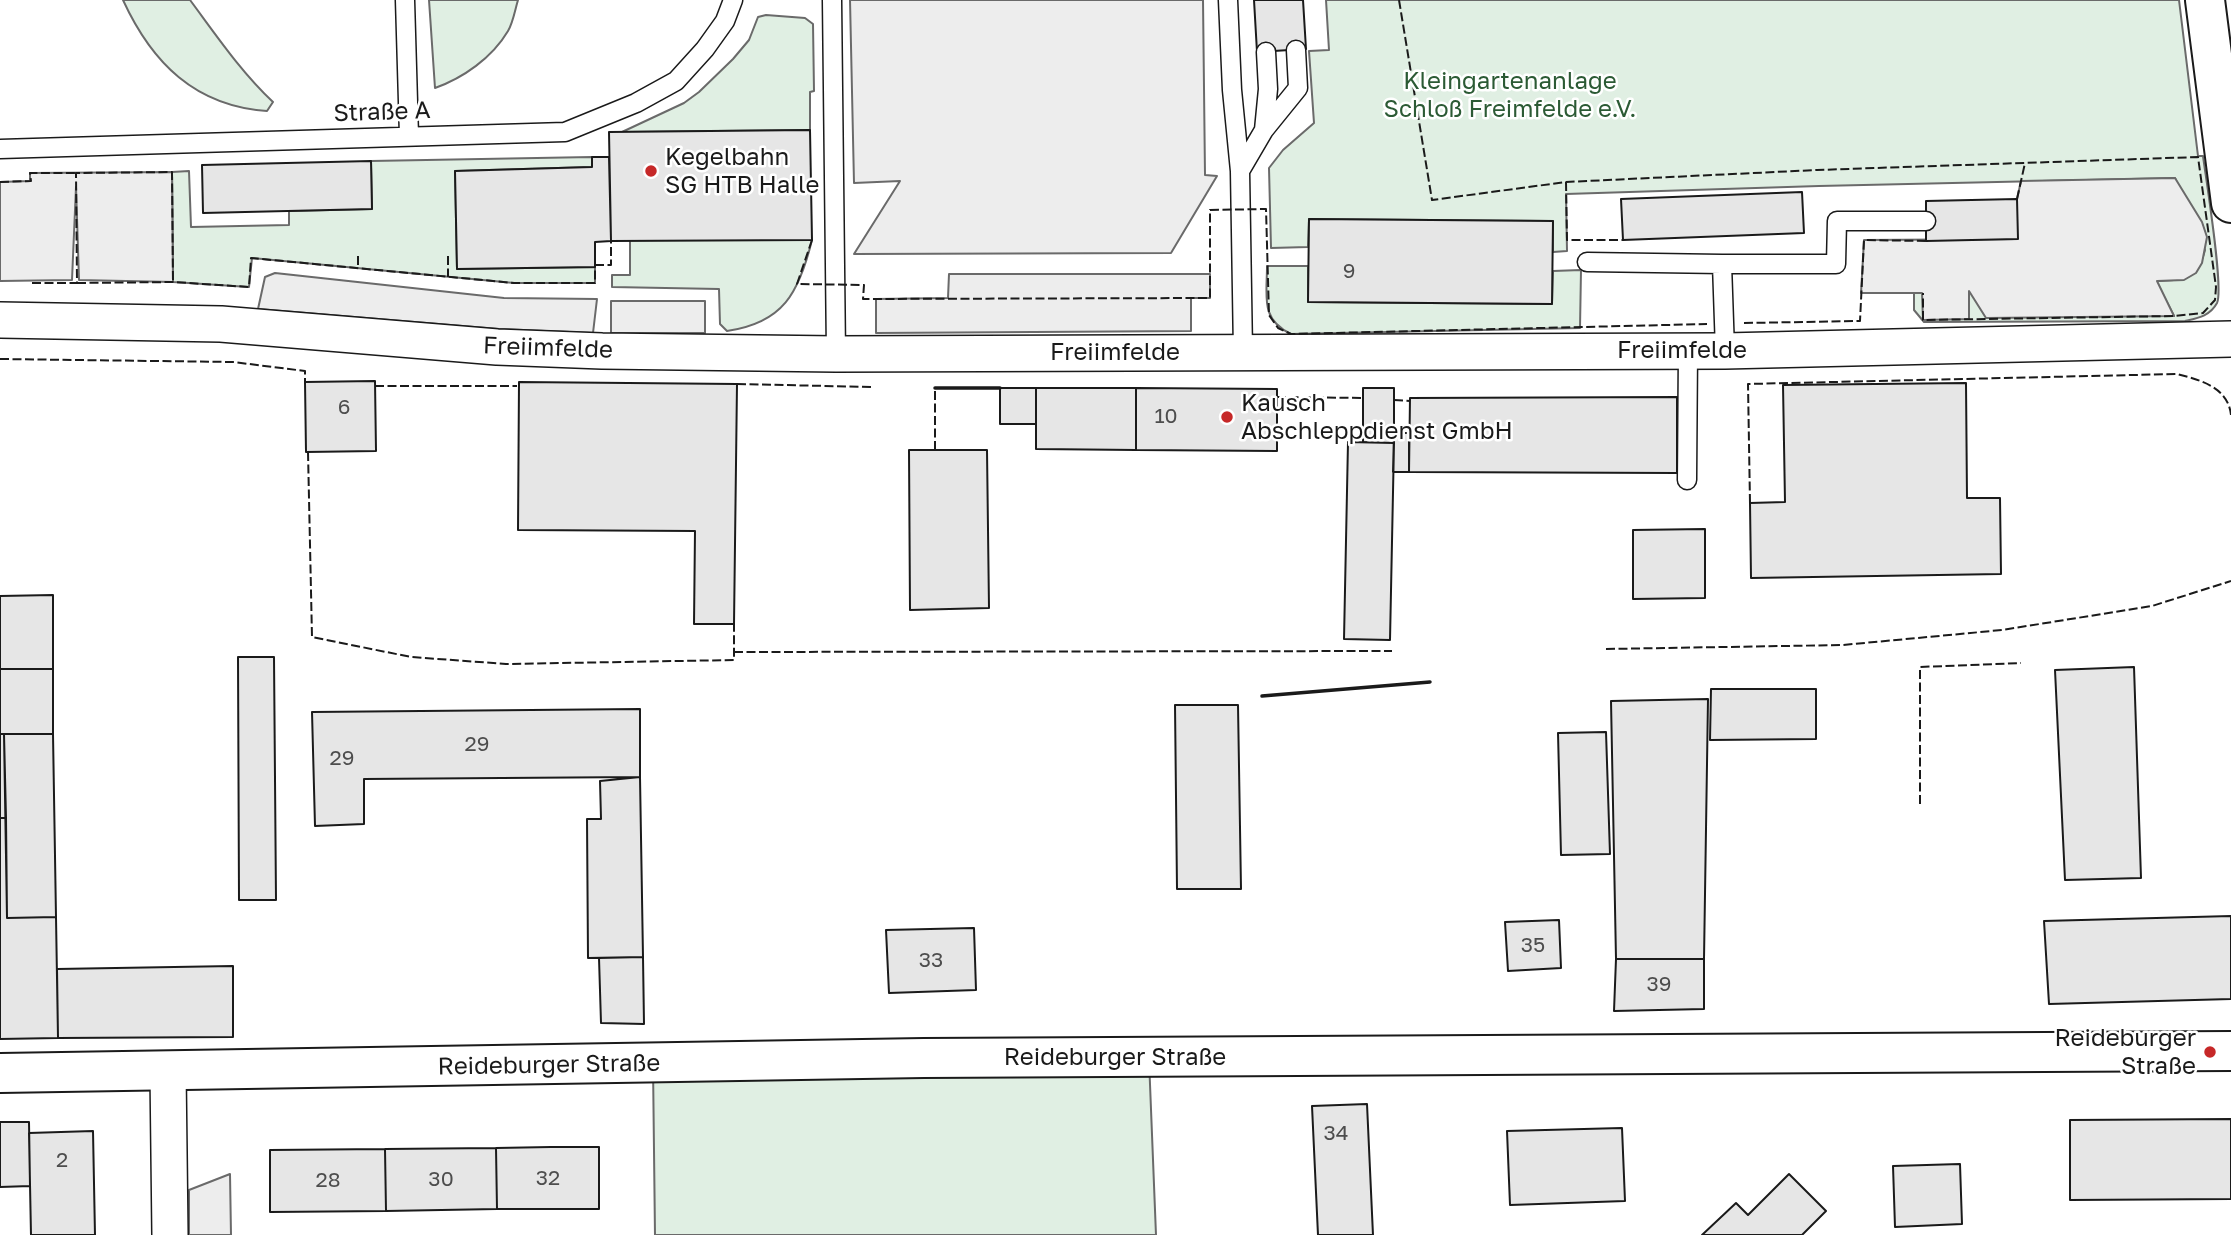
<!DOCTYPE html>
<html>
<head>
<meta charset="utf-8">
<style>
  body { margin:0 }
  canvas { display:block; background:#fff }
</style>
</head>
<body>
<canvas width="2231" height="1235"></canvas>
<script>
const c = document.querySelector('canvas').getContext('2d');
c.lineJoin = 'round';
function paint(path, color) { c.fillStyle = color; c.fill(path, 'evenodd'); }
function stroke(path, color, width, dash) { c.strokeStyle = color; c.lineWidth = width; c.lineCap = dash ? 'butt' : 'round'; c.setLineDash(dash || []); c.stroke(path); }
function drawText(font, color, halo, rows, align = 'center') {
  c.font = font + ' "Golos Text",sans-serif'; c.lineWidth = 5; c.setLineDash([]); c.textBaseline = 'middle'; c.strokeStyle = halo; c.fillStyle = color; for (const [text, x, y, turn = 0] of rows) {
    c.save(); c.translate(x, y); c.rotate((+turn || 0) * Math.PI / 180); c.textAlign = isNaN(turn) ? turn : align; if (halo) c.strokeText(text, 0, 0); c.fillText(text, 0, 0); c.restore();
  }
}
const green = new Path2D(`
  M123,0H190C216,35 241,72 273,102L267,111C195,106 152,63 123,0Z
  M429,0H518C515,10 513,23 508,31C492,58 463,78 435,88Z
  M1326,0H2179L2198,156H2203C2206,179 2224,289 2217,303C2210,316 2198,318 2185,321L1924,322L1914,310V293H1923L1969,319V290L2174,316L2156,281C2185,280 2197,281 2205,250L2175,178L1819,186L1566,194L1567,251L1553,252V221L1309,219L1308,247L1271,248L1269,168L1283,150L1314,123L1309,51L1329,50Z
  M766,15L805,18L813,24L814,91L810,92V130L622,132L684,103L699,92L733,59L749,40L758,17Z
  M592,157V167L455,171L457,269L595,267V283H514L252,258L249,287L173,282L172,172L189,171L191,227L289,225V211L372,209L371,161Z
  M630,240H812C799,293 783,323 727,331L720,324L719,289L612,287V275H630Z
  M1267,266H1308V302L1552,304L1553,271L1581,270L1580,328L1291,334C1260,319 1267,297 1267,266Z
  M1149,1059L1156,1235H655L653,1065Z`);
paint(green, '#e0efe3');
stroke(green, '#6a6a6a', 2);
const parking = new Path2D(`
  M850,0H1203L1205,175L1217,176L1171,253L854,254L900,181L854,183Z
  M172,172L173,282L79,280L76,187L72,280L0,281V182L30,181V173Z
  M2175,178L2202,222L2207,237L2202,263L2196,273L2184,280L2157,281L2174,316L1986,318L1969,291V319L1923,320L1922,293H1861L1864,240L2017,239V199L2021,181Z
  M275,273L504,298L597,299L593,333L499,329L258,309L265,277Z
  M949,274H1210V298H1191V331L876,333V299L948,298Z
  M611,301H705V333H611Z
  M230,1174L231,1235H189V1190Z`);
paint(parking, '#ededed');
stroke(parking, '#6a6a6a', 2);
const building = new Path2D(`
  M1254,0H1303L1306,49L1257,52Z
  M810,130L812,240L611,241L609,132Z
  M592,157H609L611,241L595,242V267L457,269L455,171L592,167Z
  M371,161L372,209L203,213L202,165Z
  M1802,192L1804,233L1623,240L1621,199Z
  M2017,199L2018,239L1926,241V201Z
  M1309,219L1553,221L1552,304L1308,302Z
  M375,381L376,451L306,452L305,382Z
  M519,382L737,384L734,624H694L695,531L518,530Z
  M1966,383L1967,498H2000L2001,574L1751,578L1750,503L1785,502L1783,385Z
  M1000,388H1036V424H1000Z
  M1036,388H1136V450L1036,449Z
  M1136,388L1277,389V451L1136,450Z
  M1363,388H1394V443L1363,442Z
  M1677,397V473L1409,472L1410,398Z
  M1394,433H1409V472H1393Z
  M1348,442L1394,443L1390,640L1344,639Z
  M909,450H987L989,608L910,610Z
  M1705,529V598L1633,599V530Z
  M53,595V669H0V596Z
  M238,657H274L276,900H239Z
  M2134,667L2141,878L2065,880L2055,670Z
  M0,669H53V734H0Z
  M1711,689H1816V739L1710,740Z
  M1708,699L1704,959H1616L1611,701Z
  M1175,705H1238L1241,889H1177Z
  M640,709V777L364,779V824L315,826L312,712Z
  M1606,732L1610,854L1561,855L1558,733Z
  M0,734H4L6,818H0Z
  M4,734H53L56,917L7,918Z
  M640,777L643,957L588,958L587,819H601L600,781Z
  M0,818H6L7,918L56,917L58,1038L0,1039Z
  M2231,916V999L2049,1004L2044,921Z
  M1559,920L1561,968L1508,971L1505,922Z
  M974,928L976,990L889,993L886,930Z
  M643,957L644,1024L601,1023L599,958Z
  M1616,959H1704V1009L1614,1011Z
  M233,966V1037L58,1038L57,969Z
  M1367,1104L1373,1235H1318L1312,1106Z
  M2231,1119V1199L2070,1200V1120Z
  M0,1122H29L30,1186L0,1187Z
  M1622,1128L1625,1201L1510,1205L1507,1131Z
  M93,1131L95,1235H31L29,1133Z
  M551,1147H599V1209H497L496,1148Z
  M496,1148L497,1209L386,1211L385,1149Z
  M385,1149L386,1211L270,1212V1150Z
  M1960,1164L1962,1224L1895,1227L1893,1166Z
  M1789,1174L1826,1211L1802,1235H1702L1736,1203L1748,1215Z`);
paint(building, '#e6e6e6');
stroke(building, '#1a1a1a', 2);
const service = new Path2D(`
  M405,0L409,136
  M832,0L836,354
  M1228,0L1232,90L1240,171L1243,352
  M1264,130L1268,89L1266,52
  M0,149L565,132L636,103L676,81L705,49L725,21L733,0
  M1240,171L1264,130L1298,88L1296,50
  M1587,262L1722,264H1836L1837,221H1926
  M1722,264L1725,351
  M1687,480L1688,350`);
const minor = new Path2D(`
  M0,320L221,324L497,347L602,351L836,354L1725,351L2231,339
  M168,1071L170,1235`);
const tertiary = new Path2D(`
  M2205,0L2231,203
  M0,1073L924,1058L2231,1051`);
stroke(service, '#1a1a1a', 21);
stroke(minor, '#1a1a1a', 38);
stroke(tertiary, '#1a1a1a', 42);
stroke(service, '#fff', 18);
stroke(minor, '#fff', 35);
stroke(tertiary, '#fff', 38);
stroke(new Path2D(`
  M1399,0L1432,200L1566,182L1817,170L2198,157L2216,287L2215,300L2203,313L2174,316L1923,320V293
  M0,182L31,181L30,173H76
  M1566,182L1567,240H1623
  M2017,199L2025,163
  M812,240L797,284L864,285L863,299L1210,298V210L1266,209L1269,315L1278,328L1291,334L1707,324
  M358,256V268
  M448,256V277
  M595,265H611V241
  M32,283H77L76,173L172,172L173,282
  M77,283L173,282L249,287L251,258L514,283H595V267
  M1744,323L1860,321L1864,240L1926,241
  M0,359L233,362L305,371V382
  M737,384L872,387
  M375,386H517
  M1277,397L1363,398
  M1394,400L1410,401
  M935,450V388
  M308,452L312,637L411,657L506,664L734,660V624
  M1750,503L1748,384L2177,374C2200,380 2228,387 2231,415
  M1606,649L1843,645L2002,630L2152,606L2231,581
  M734,652L1392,651
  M1920,804V667L2021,663`), '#1a1a1a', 2, [9, 3.5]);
stroke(new Path2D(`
  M935,388H1000
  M1262,696L1430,682`), '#1a1a1a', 3.5);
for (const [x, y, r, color] of [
  [651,171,7,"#c62828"],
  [1227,417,7,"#c62828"],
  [2210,1052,7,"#c62828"]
]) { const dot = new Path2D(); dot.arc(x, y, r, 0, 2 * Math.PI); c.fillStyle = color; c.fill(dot); stroke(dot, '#fff', 2.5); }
drawText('21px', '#4d4d4d', null, [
  ["9",1349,271],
  ["6",344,407],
  ["10",1166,416],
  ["29",477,744],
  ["29",342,758],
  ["35",1533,945],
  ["33",931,960],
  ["39",1659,984],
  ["34",1336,1133],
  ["2",62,1160],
  ["32",548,1178],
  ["30",441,1179],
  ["28",328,1180]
]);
drawText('24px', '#2b5a34', '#fff', [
  ["Kleingartenanlage",1510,81],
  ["Schloß Freimfelde e.V.",1510,109]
]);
drawText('24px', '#1a1a1a', '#fff', [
  ["Straße A",382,112,-2],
  ["Freiimfelde",548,348,2],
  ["Freiimfelde",1682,350],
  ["Freiimfelde",1115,352],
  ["Reideburger Straße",1115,1057],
  ["Reideburger Straße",549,1065,-1]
]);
drawText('24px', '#1a1a1a', '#fff', [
  ["Kegelbahn",665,157],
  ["SG HTB Halle",665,185],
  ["Kausch",1241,403],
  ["Abschleppdienst GmbH",1241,431],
  ["Reideburger",2196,1038,"right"],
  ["Straße",2196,1066,"right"]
], 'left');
</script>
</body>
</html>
